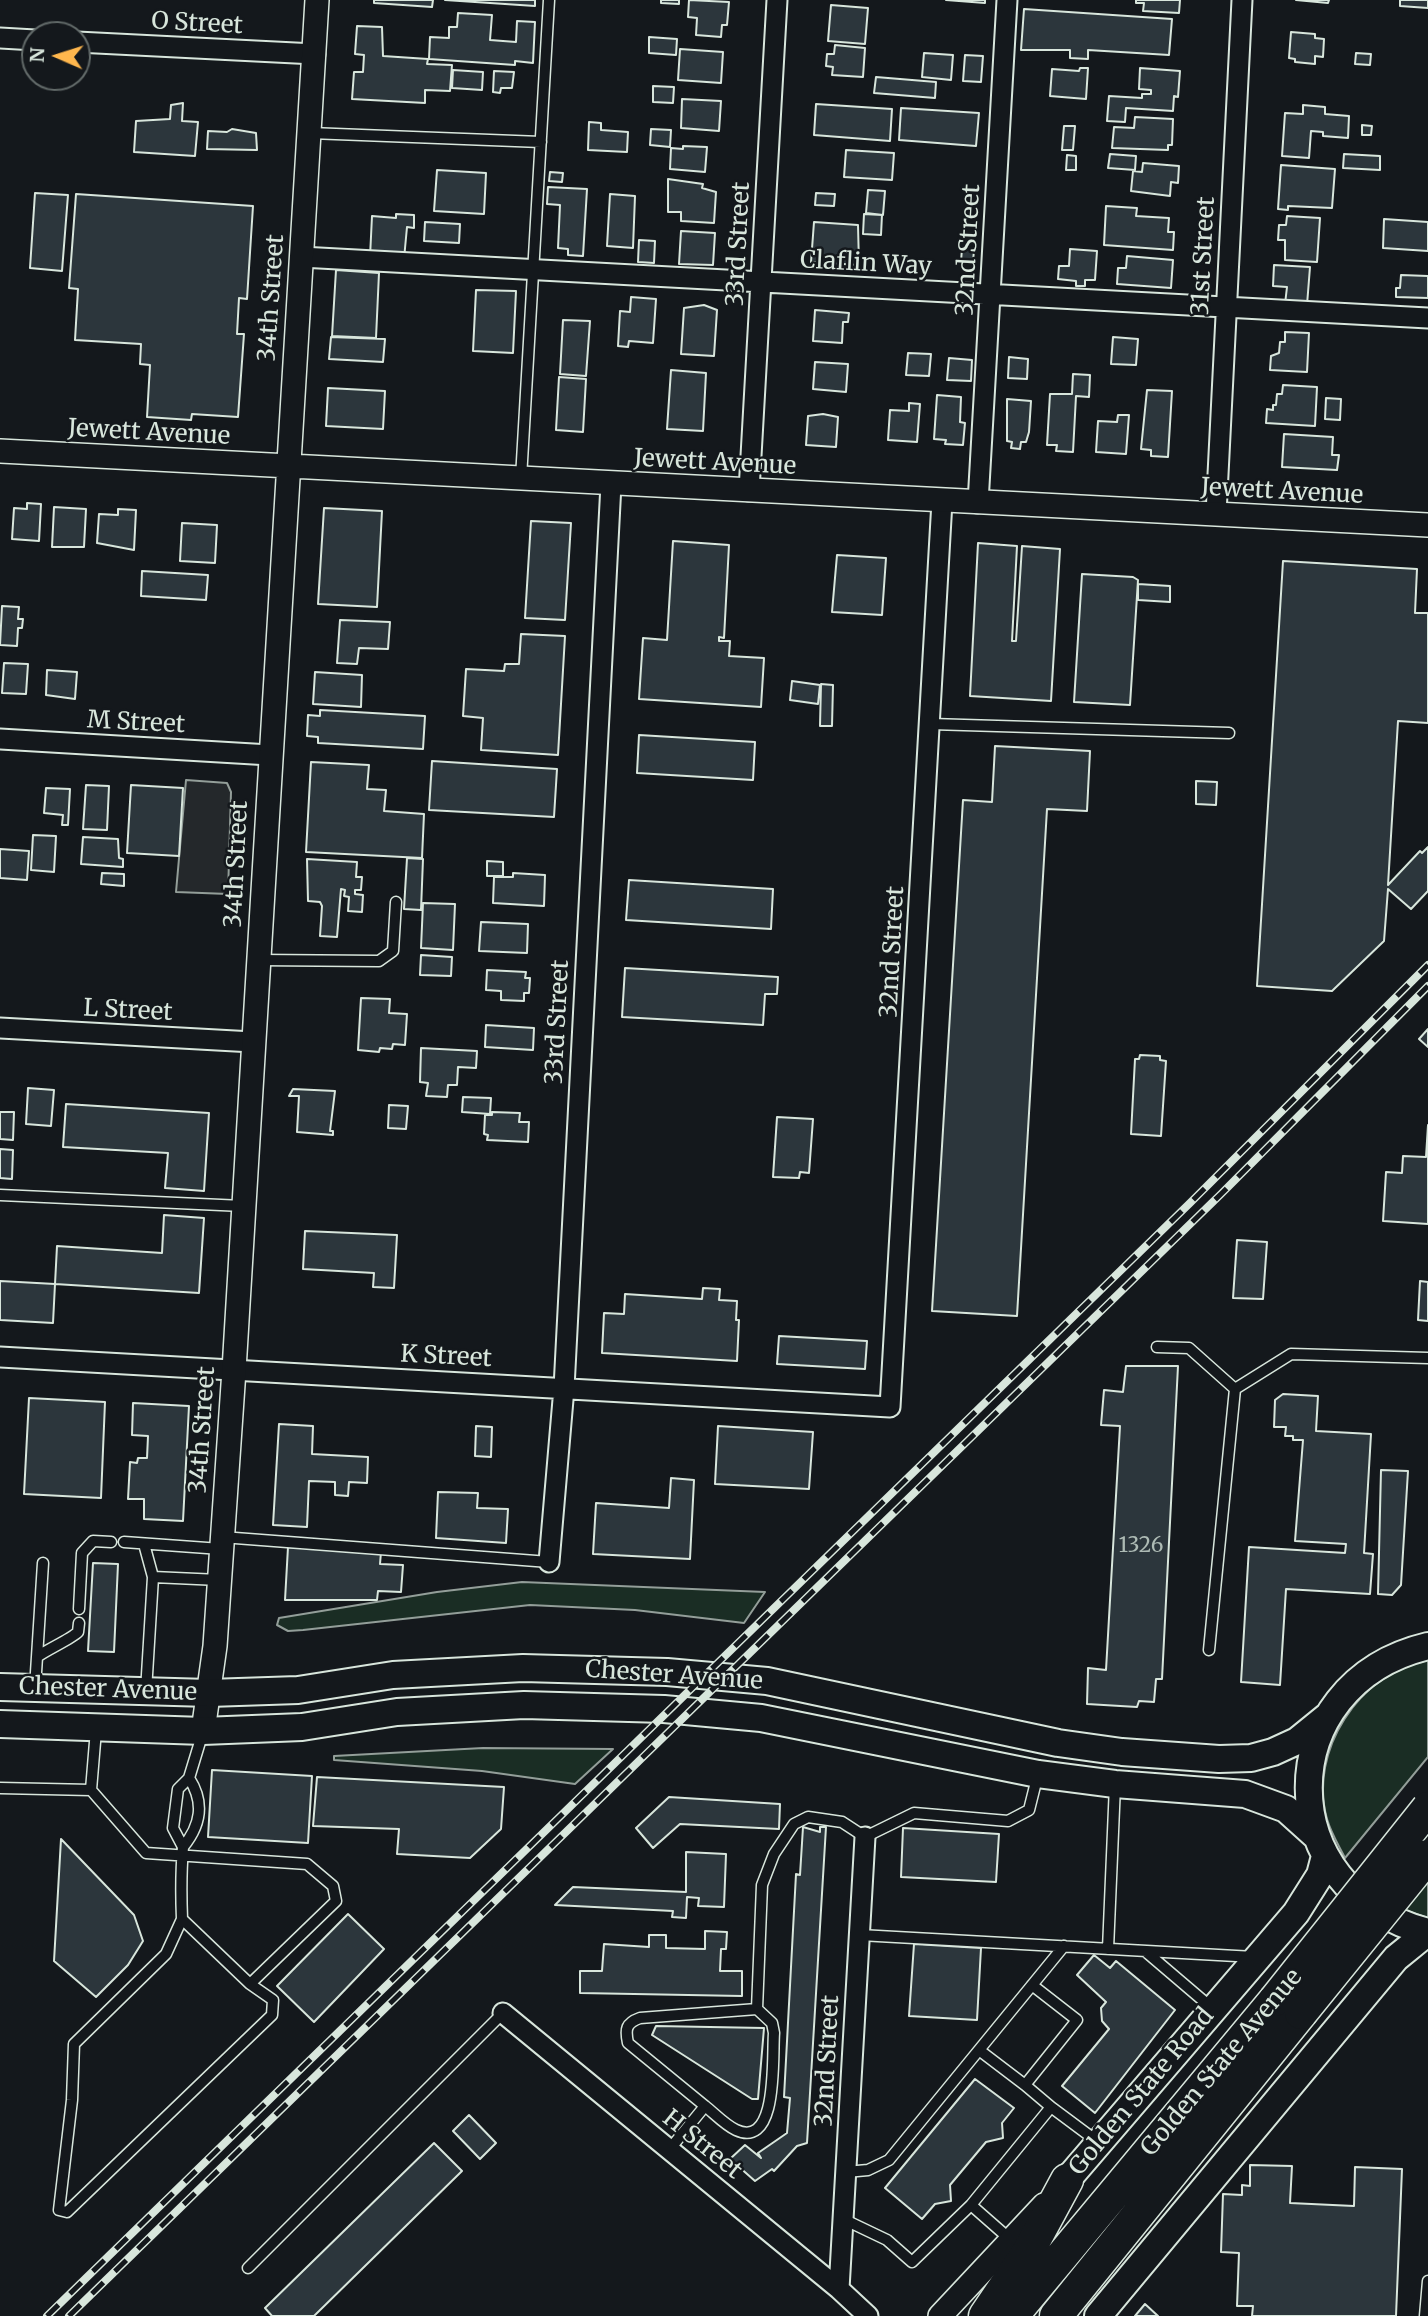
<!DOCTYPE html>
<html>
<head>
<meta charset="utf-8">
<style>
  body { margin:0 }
  #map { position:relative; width:1428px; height:2316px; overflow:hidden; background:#14181c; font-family:Merriweather,serif }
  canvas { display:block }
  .north { position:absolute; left:21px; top:21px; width:70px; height:70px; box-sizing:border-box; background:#14181c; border:2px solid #626a69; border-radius:50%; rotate:273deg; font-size:19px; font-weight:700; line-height:28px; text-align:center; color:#d8e6dc }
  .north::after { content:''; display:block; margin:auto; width:24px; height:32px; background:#ffb74d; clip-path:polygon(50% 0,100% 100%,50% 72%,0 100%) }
</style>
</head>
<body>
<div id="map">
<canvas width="1428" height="2316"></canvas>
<div class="north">N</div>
</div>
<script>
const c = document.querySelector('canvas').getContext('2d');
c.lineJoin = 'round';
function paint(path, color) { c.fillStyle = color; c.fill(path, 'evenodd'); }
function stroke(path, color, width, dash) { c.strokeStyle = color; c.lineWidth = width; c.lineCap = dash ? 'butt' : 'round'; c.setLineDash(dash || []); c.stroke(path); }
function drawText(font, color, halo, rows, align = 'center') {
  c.font = font + ' Merriweather,serif'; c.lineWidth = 5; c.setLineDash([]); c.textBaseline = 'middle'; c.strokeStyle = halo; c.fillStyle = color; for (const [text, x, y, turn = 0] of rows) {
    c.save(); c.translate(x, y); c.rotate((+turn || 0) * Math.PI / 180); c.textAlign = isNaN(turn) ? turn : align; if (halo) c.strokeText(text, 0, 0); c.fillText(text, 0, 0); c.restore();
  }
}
const green = new Path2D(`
  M522,1582L765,1592L744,1623L635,1610L530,1605L303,1630L288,1631L277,1625L279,1618L437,1592Z
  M1428,1660V1757L1345,1858C1339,1846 1331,1833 1327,1819C1308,1751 1359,1673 1428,1660Z
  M483,1748L613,1749L575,1784L482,1771L334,1760V1756Z
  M1428,1873V1918L1399,1908Z`);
paint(green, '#1a2d24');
stroke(green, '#939e99', 2);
const parking = new Path2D(`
  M186,780L227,783L231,792L228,894L176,892Z`);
paint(parking, '#24282b');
stroke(parking, '#939e99', 2);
const building = new Path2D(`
  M374,0H433L432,7L374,3Z
  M445,0H535V6Z
  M661,0H679V4L661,3Z
  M689,0L729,2L727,25H722L721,37L696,35L697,18L688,17Z
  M946,0H985V3Z
  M1136,0H1180L1179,13L1143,11L1144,3H1136Z
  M1296,0H1329L1328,3Z
  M1400,0H1428V8L1400,6Z
  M831,5L868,8L865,44L828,41Z
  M1024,9L1172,19L1169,55L1088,50V59L1070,58V50H1021Z
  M458,13L492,15L490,40L516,42L517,21L535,22L533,63L515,61V65L429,59L430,37L449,38V27H457Z
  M357,26L382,27L383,56L428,59L427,64L452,65L450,91L425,90V103L352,99L354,72H363L364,55L355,54Z
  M1291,32L1315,34V38L1324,39L1323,57L1315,56V64L1295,62V59L1289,58Z
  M649,37L677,39L676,55L649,53Z
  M835,45L865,48L863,77L832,75L833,67L826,66L827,54H834Z
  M680,49L723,52L721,83L678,80Z
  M924,53L953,55L951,80L922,77Z
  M1356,53L1371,54L1370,65L1355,64Z
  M965,55L983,56L981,82L963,81Z
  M1080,68H1088L1086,99L1050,96L1052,69L1079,71Z
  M1140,68L1180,71L1178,97L1174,96L1173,111L1126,108L1125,122L1107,121L1109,96L1142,98V94H1151V90L1139,89Z
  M453,70L483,72L482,90L452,88Z
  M494,71L514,72L512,88H501L500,93L493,92Z
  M876,77L936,82L935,98L874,93Z
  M653,86L674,87L673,103L653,102Z
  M682,99L721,101L719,131L681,128Z
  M183,103L182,121L198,122L195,156L134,152L136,121L170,119L171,105Z
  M816,104L892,109L890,141L814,135Z
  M1303,105L1325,107V114L1349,116L1348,138L1323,136V132L1311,131L1309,158L1282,156L1285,113L1303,114Z
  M901,108L979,113L976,146L899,140Z
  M1135,117L1173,119L1172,145H1168V150L1112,148L1114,127L1134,128Z
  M589,122L601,123V130L628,132L627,152L588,150Z
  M1362,125L1372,126L1371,135H1362Z
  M1064,126H1075L1073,150H1062Z
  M232,129L256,133L257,150L207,149L208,131L227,132Z
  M651,129L671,130L670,147L650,145Z
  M683,146L707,147L705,172L670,169L671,148L683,149Z
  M846,150L894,153L892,180L844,177Z
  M1110,154L1136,156L1135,170L1108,168Z
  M1344,154L1380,156V170L1343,168Z
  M1067,155L1076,156V170H1066Z
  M1143,163L1179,166L1178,183L1171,182L1170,196L1131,191L1133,171L1142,172Z
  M1281,165L1335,169L1332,208L1288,206V210L1278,209Z
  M437,170L486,173L484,214L434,211Z
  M550,172L563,173L562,182L549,181Z
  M668,179L703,184L702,188L716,192L714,223L681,221V212H668Z
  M548,187L587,189L583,256L568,255V249L558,248L560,205L547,204Z
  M868,190L885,191L883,215L866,213Z
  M35,193L68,195L62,271L30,268Z
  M816,193L835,194L834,206L815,205Z
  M76,194L253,206L247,299L239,298L237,334H244L238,417L192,414L191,420L147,417L150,365L140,364L141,344L75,340L78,289L69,288Z
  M610,194L635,196L633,248L607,246Z
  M1106,206L1137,208L1136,216L1169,218L1168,232H1174L1173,250L1104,245Z
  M396,214L414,215V228L407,227L404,259L370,257L372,216L396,218Z
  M864,214L882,215L881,235L863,234Z
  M1287,216L1320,218L1317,262L1285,260V240H1278L1279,225H1286Z
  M1384,219L1428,222V251L1383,248Z
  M425,222L460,224L459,243L424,241Z
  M814,222L858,225L859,265L811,262Z
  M681,231L715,233L713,265L679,264Z
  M639,240L655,241L654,263L638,262Z
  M962,248L974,249L973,263L961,262Z
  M1070,249L1097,251L1095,280H1085V286H1076V281L1058,279L1059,266H1069Z
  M1127,256L1173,260L1171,288L1117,284L1118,268H1126Z
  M1274,265L1310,267L1307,305L1285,304L1287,287L1273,286Z
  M336,270L379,273L376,338L332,336Z
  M1401,275L1428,276V298L1396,297V288H1400Z
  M476,290L516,291L513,353L473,351Z
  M631,297L656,299L653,343L629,341L628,347L618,346L620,311L630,312Z
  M704,305L717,310L714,356L681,354L684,308Z
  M815,310L849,313L848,322H843L842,343L813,341Z
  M563,320L590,321L586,376L560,374Z
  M1285,332L1309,333L1307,372L1270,370L1271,356L1279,353L1280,342H1285Z
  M331,337L385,339L383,362L329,359Z
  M1113,337L1138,339L1136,365L1111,364Z
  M908,353L931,354L929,376L906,375Z
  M1009,357L1028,359L1027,379L1008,378Z
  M949,358L972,360L971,381L947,380Z
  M815,362L848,364L846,392L813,389Z
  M671,370L706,373L703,431L667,429Z
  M1073,374L1090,375L1089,397L1076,396L1073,452L1056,451L1057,445H1047L1050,394H1072Z
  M559,377L586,379L583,432L556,430Z
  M1283,385L1317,387L1315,426L1266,423L1267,409L1273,410V405H1276L1277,394H1282Z
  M328,388L385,391L383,429L326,426Z
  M1147,390L1172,391L1168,457L1151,456V450L1141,449Z
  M937,395L961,397L960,422L965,423L963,445L945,444L946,440L934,439Z
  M1326,398L1341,399L1340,420L1325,419Z
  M1007,399L1031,401L1029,432L1026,442H1021L1020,449L1011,448L1012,442L1007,441Z
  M909,403L920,404L917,442L888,440L890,410L909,411Z
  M823,414L838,417L836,447L806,445L808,416Z
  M1118,415H1129L1126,454L1096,452L1098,421L1117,422Z
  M1284,434L1333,437L1332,455H1339L1337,470L1282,467Z
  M27,503L41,504L39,541L12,539L14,508L27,509Z
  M54,507L86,509L84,547H52Z
  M324,508L382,511L377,607L318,604Z
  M118,509L136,510L134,550L97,543L99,514L118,515Z
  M531,521L571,523L565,620L525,618Z
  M182,523L217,525L215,563L180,561Z
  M673,541L729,545L724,638L719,637V641H730L729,656L764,658L761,707L639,699L643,638L667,640Z
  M978,543L1017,546L1012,641H1016L1022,546L1060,549L1051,701L970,696Z
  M837,555L886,558L882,615L832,612Z
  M1283,561L1417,569L1415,613H1428V723L1398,721L1388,885L1420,851L1422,853L1428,847V891L1411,909L1388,889L1384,941L1332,991L1257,986Z
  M142,571L208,575L206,600L141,596Z
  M1082,574L1133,577L1138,580L1130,705L1074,702Z
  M1138,584L1170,586V602L1138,600Z
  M2,606L19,607L18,619H23L22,628H18L17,646L0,645Z
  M340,620L390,622L388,649L359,648L357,664L337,663Z
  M521,634L565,636L558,755L481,750L483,718L463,716L466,669L504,671L505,664H519Z
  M4,663L28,664L26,694L2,693Z
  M47,670L77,672L75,699L46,695Z
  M315,672L362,675L361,707L313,704Z
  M792,681L820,685L818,704L790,700Z
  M821,684L833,685L832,726H820Z
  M320,710L425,716L423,749L318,743V737L307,736L308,715L320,716Z
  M639,735L755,742L753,780L637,773Z
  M995,746L1090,751L1087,811L1047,809L1017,1316L932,1311L963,800L992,802Z
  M432,761L557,769L554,817L429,810Z
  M311,762L369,765L367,789L386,790L384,811L424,814L422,858L306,852Z
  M1196,781L1217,782L1216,805L1196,804Z
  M86,785L109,786L107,830L83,829Z
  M131,785L183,788L179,856L127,853Z
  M46,788L70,789L68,825H62L63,815L44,813Z
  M33,835L56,836L54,872L31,870Z
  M83,837L118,839L119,858L123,859V867L81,864Z
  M0,849L29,851L27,880L0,878Z
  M407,858L423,859L421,910L404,909Z
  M307,859L357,862L356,877H362L361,890H355V894L363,895L362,912L348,911L349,897L344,896L345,890L341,889L337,937L320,936L322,906L320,902L308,901Z
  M487,861L503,862V876H487Z
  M102,873L124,874V886L101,884Z
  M513,873L545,875L544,906L493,903L494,877H513Z
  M629,880L773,889L771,929L626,920Z
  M423,903L455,904L453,950L421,948Z
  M481,922L528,924L527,953L479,951Z
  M421,955L452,957L451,976L420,975Z
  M625,968L778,977L777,994H765L763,1025L622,1017Z
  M487,970L526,972L525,978H530L529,993H524V1001L501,1000V991L486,990Z
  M361,998L390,999L389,1013L407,1014L405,1045L393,1044L392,1049L380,1048L379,1052L358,1050Z
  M486,1025L534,1028L533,1050L485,1047Z
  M1428,1029V1047L1419,1039Z
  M421,1048L477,1051L476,1068L458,1067L457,1085H448L447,1097L426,1096L428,1083L420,1082Z
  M1140,1055L1160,1056V1060L1166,1061L1161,1136L1131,1134L1135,1059H1139Z
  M28,1088L54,1090L51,1126L26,1124Z
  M293,1089L335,1091L330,1131H333V1135L297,1132L299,1096H289Z
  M463,1097L491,1098L490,1114L462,1112Z
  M66,1104L209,1113L204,1191L165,1188L168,1153L63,1147Z
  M389,1105L408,1106L406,1129L388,1128Z
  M0,1112H14L13,1140L0,1139Z
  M492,1112L520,1113L519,1122H529L528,1142L487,1140L488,1135L484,1134L485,1115H492Z
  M777,1117L813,1119L809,1173L800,1172L799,1178L773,1177Z
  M1428,1125V1224L1383,1221L1386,1172L1402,1173L1403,1156L1426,1157Z
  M0,1149L13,1150L12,1179L0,1178Z
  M164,1215L204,1218L199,1293L55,1284L57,1246L162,1253Z
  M305,1231L397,1235L394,1288L373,1287L374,1273L303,1269Z
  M1237,1240L1267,1242L1263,1299L1233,1298Z
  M0,1281L55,1284L53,1323L0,1320Z
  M1420,1281L1428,1282V1321L1418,1320Z
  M703,1288L720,1289L719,1300L737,1301L736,1320H739L737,1361L602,1353L604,1313L624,1314L625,1294L702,1299Z
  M779,1336L867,1341L865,1369L777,1364Z
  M1126,1366H1178L1162,1679H1156L1154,1702L1139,1701L1137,1707L1087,1704L1088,1668L1106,1670L1120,1426L1101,1425L1104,1390L1123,1392Z
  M1283,1394L1318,1396L1316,1431L1371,1434L1364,1553L1373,1554L1370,1594L1286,1589L1280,1685L1241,1682L1249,1547L1345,1553L1346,1544L1295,1541L1303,1440H1293V1436H1285L1286,1427H1274L1275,1400Z
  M29,1398L105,1402L101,1498L24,1494Z
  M133,1403L189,1406L183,1521L144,1519V1499H128L130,1462L137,1463L138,1458H147L148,1436L132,1435Z
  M279,1424L313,1426L312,1454L368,1457L367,1483L349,1482L348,1496L335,1495V1482L309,1481L307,1527L273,1525Z
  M476,1426L492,1427L491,1457L475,1456Z
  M718,1426L813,1432L809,1489L715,1484Z
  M1381,1470L1408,1471L1401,1585L1392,1595L1378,1594Z
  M671,1478L694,1480L690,1559L593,1554L596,1503L669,1508Z
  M438,1492L478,1493L477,1508L508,1509L506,1543L436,1538Z
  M288,1547L381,1552L380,1564L403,1565L401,1592L378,1591L377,1600H285Z
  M93,1563L118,1564L114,1652L88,1651Z
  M212,1770L312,1776L308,1843L208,1837Z
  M317,1777L504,1787L501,1829L470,1858L397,1854L399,1829L313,1826Z
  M669,1797L780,1804L779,1829L680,1824L653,1848L636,1828Z
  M803,1827L820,1832V1827H826L807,2143L797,2146L774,2171L772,2169L755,2181L730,2159L745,2145L761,2158L758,2153L787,2133L790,2098L784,2097L796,1874L800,1875Z
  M903,1828L999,1834L996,1882L901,1877Z
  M61,1839L134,1915L143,1941L128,1965L96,1997L54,1961Z
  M686,1852L726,1854L724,1907L698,1906L699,1898L687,1897L686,1918L672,1917L673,1911L555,1905L573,1887L686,1892Z
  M348,1914L384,1949L314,2022L277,1986Z
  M705,1931L727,1932L726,1949H721L720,1971H742V1996L580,1993V1971H602L604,1944L649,1947V1935H666V1948L705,1949Z
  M914,1944L981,1948L977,2020L909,2016Z
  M1094,1955L1110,1968L1116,1961L1175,2010L1095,2113L1062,2086L1109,2029L1102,2021L1101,2008L1106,2002L1077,1975Z
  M656,2026L764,2028L758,2099H752L652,2035Z
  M975,2079L1014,2108L1002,2123L1003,2138L986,2142L950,2185L951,2201L935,2204L922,2219L885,2188Z
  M469,2115L496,2143L480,2159L453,2131Z
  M434,2143L462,2171L314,2316H272L265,2308Z
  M1250,2165L1292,2166L1290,2203L1354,2206L1355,2167L1402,2169L1396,2316H1252L1253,2306H1237L1239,2253L1221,2252L1223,2194L1242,2195V2185L1250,2186Z
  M1145,2304L1158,2316H1135Z`);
paint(building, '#2c363c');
stroke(building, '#d8e6dc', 2);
const service = new Path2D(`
  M310,133L541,142
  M521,478L549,0
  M931,724L1229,733
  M258,960L379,961L393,951L396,902
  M0,1195L243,1206
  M1157,1347L1189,1348L1235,1389
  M222,1537L549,1562
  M124,1542L221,1549
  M144,1544L153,1577
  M79,1609L82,1553L93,1541L111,1542
  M1209,1650L1235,1389L1291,1354L1428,1358
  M37,1657C48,1649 71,1639 78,1632L79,1623
  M35,1688L43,1563
  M146,1691L153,1577L219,1580
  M96,1730L91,1790L146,1853L307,1864L333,1886L336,1901L250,1984L182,1919C181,1895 181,1871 183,1847
  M189,1778C205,1803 201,1825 183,1847L173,1828L178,1789L189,1778L203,1732
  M0,1788L91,1790
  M182,1919L166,1954L74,2044L72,2100L59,2210L67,2212L272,2015L273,2000L250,1984
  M860,1935L1254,1957
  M1108,1949L1115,1785
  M1145,1951L1213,2009
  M979,2050L1025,2085
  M705,2106C715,2114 725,2125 736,2130C779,2150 772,2055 774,2033L772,2023L757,2009L762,1885L774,1854L794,1824L808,1817L842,1822L865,1837L914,1813L1008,1821L1029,1810L1038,1774
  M1051,2107L1098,2142
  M669,2150L705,2106L628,2043C625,2029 626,2023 640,2018L757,2009
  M846,2172L868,2170L889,2160L1064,1946
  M971,2205L1012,2241
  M843,2219L887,2240L912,2262L971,2205L1051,2107L1025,2085L1077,2020L1032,1985
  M248,2268L503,2013
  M1425,2316L1428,2281`);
const minor = new Path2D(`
  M0,38L35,40
  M77,42L315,54
  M301,257L1428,318
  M749,491L777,0
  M978,503L1007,0
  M1216,514L1242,0
  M0,739L270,755
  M0,1028L253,1042
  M0,1357L890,1407L942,501
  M549,1562L564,1388L611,484
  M503,2013L839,2289L868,2316
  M839,2289L865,1837`);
const tertiary = new Path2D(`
  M0,451L1428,525
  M203,1731L215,1646L234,1370L317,0
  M940,2316L1044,2205`);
const secondary = new Path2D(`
  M1428,1646C1269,1684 1269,1891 1428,1932
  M0,1687L209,1693L298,1690L393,1675L523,1668L667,1672L767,1681L1058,1743L1122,1752L1219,1759L1251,1758L1273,1752L1297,1741L1329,1715
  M0,1724L203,1731L302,1727L397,1712L524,1705L664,1709L761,1718L1038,1774L1115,1784L1245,1794L1286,1809L1316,1836
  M1067,2180L1296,1913L1320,1875L1325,1856
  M1098,2316L1396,1958L1428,1932`);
const trunk = new Path2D(`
  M985,2316L1027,2254L1067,2180
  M1012,2316L1275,2000
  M1056,2316L1301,2013`);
stroke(service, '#d8e6dc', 13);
stroke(minor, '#d8e6dc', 23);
stroke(tertiary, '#d8e6dc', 26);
stroke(secondary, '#d8e6dc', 30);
stroke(trunk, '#d8e6dc', 35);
stroke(service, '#14181c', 10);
stroke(minor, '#14181c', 19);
stroke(tertiary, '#14181c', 23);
stroke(secondary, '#14181c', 26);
stroke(trunk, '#14181c', 32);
const rail = new Path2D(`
  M47,2316L1190,1203L1428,965
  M69,2316L1221,1194L1428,986`);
stroke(rail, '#d8e6dc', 8);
stroke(rail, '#14181c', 5, [16]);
const trunkBridge = new Path2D(`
  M1275,2000L1428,1808
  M1301,2013L1428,1856`);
stroke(trunkBridge, '#d8e6dc', 35, []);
stroke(trunkBridge, '#14181c', 32);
drawText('21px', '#adbab4', null, [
  ["1326",1141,1546]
]);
drawText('24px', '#d8e6dc', '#14181c', [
  ["O Street",197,24,3],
  ["33rd Street",739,244,-87],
  ["32nd Street",969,250,-87],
  ["31st Street",1204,256,-87],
  ["Claflin Way",866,264,3],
  ["34th Street",272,298,-86],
  ["Jewett Avenue",149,433,3],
  ["Jewett Avenue",715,463,3],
  ["Jewett Avenue",1282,492,3],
  ["M Street",136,723,3],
  ["34th Street",237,864,-87],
  ["32nd Street",893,952,-87],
  ["L Street",128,1011,3],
  ["33rd Street",558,1022,-87],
  ["K Street",446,1357,3],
  ["34th Street",203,1430,-86],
  ["Chester Avenue",674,1676,4],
  ["Chester Avenue",108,1690,2],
  ["32nd Street",828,2061,-87],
  ["Golden State Avenue",1222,2063,-50],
  ["Golden State Road",1142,2092,-50],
  ["H Street",702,2145,39]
]);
</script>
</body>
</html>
